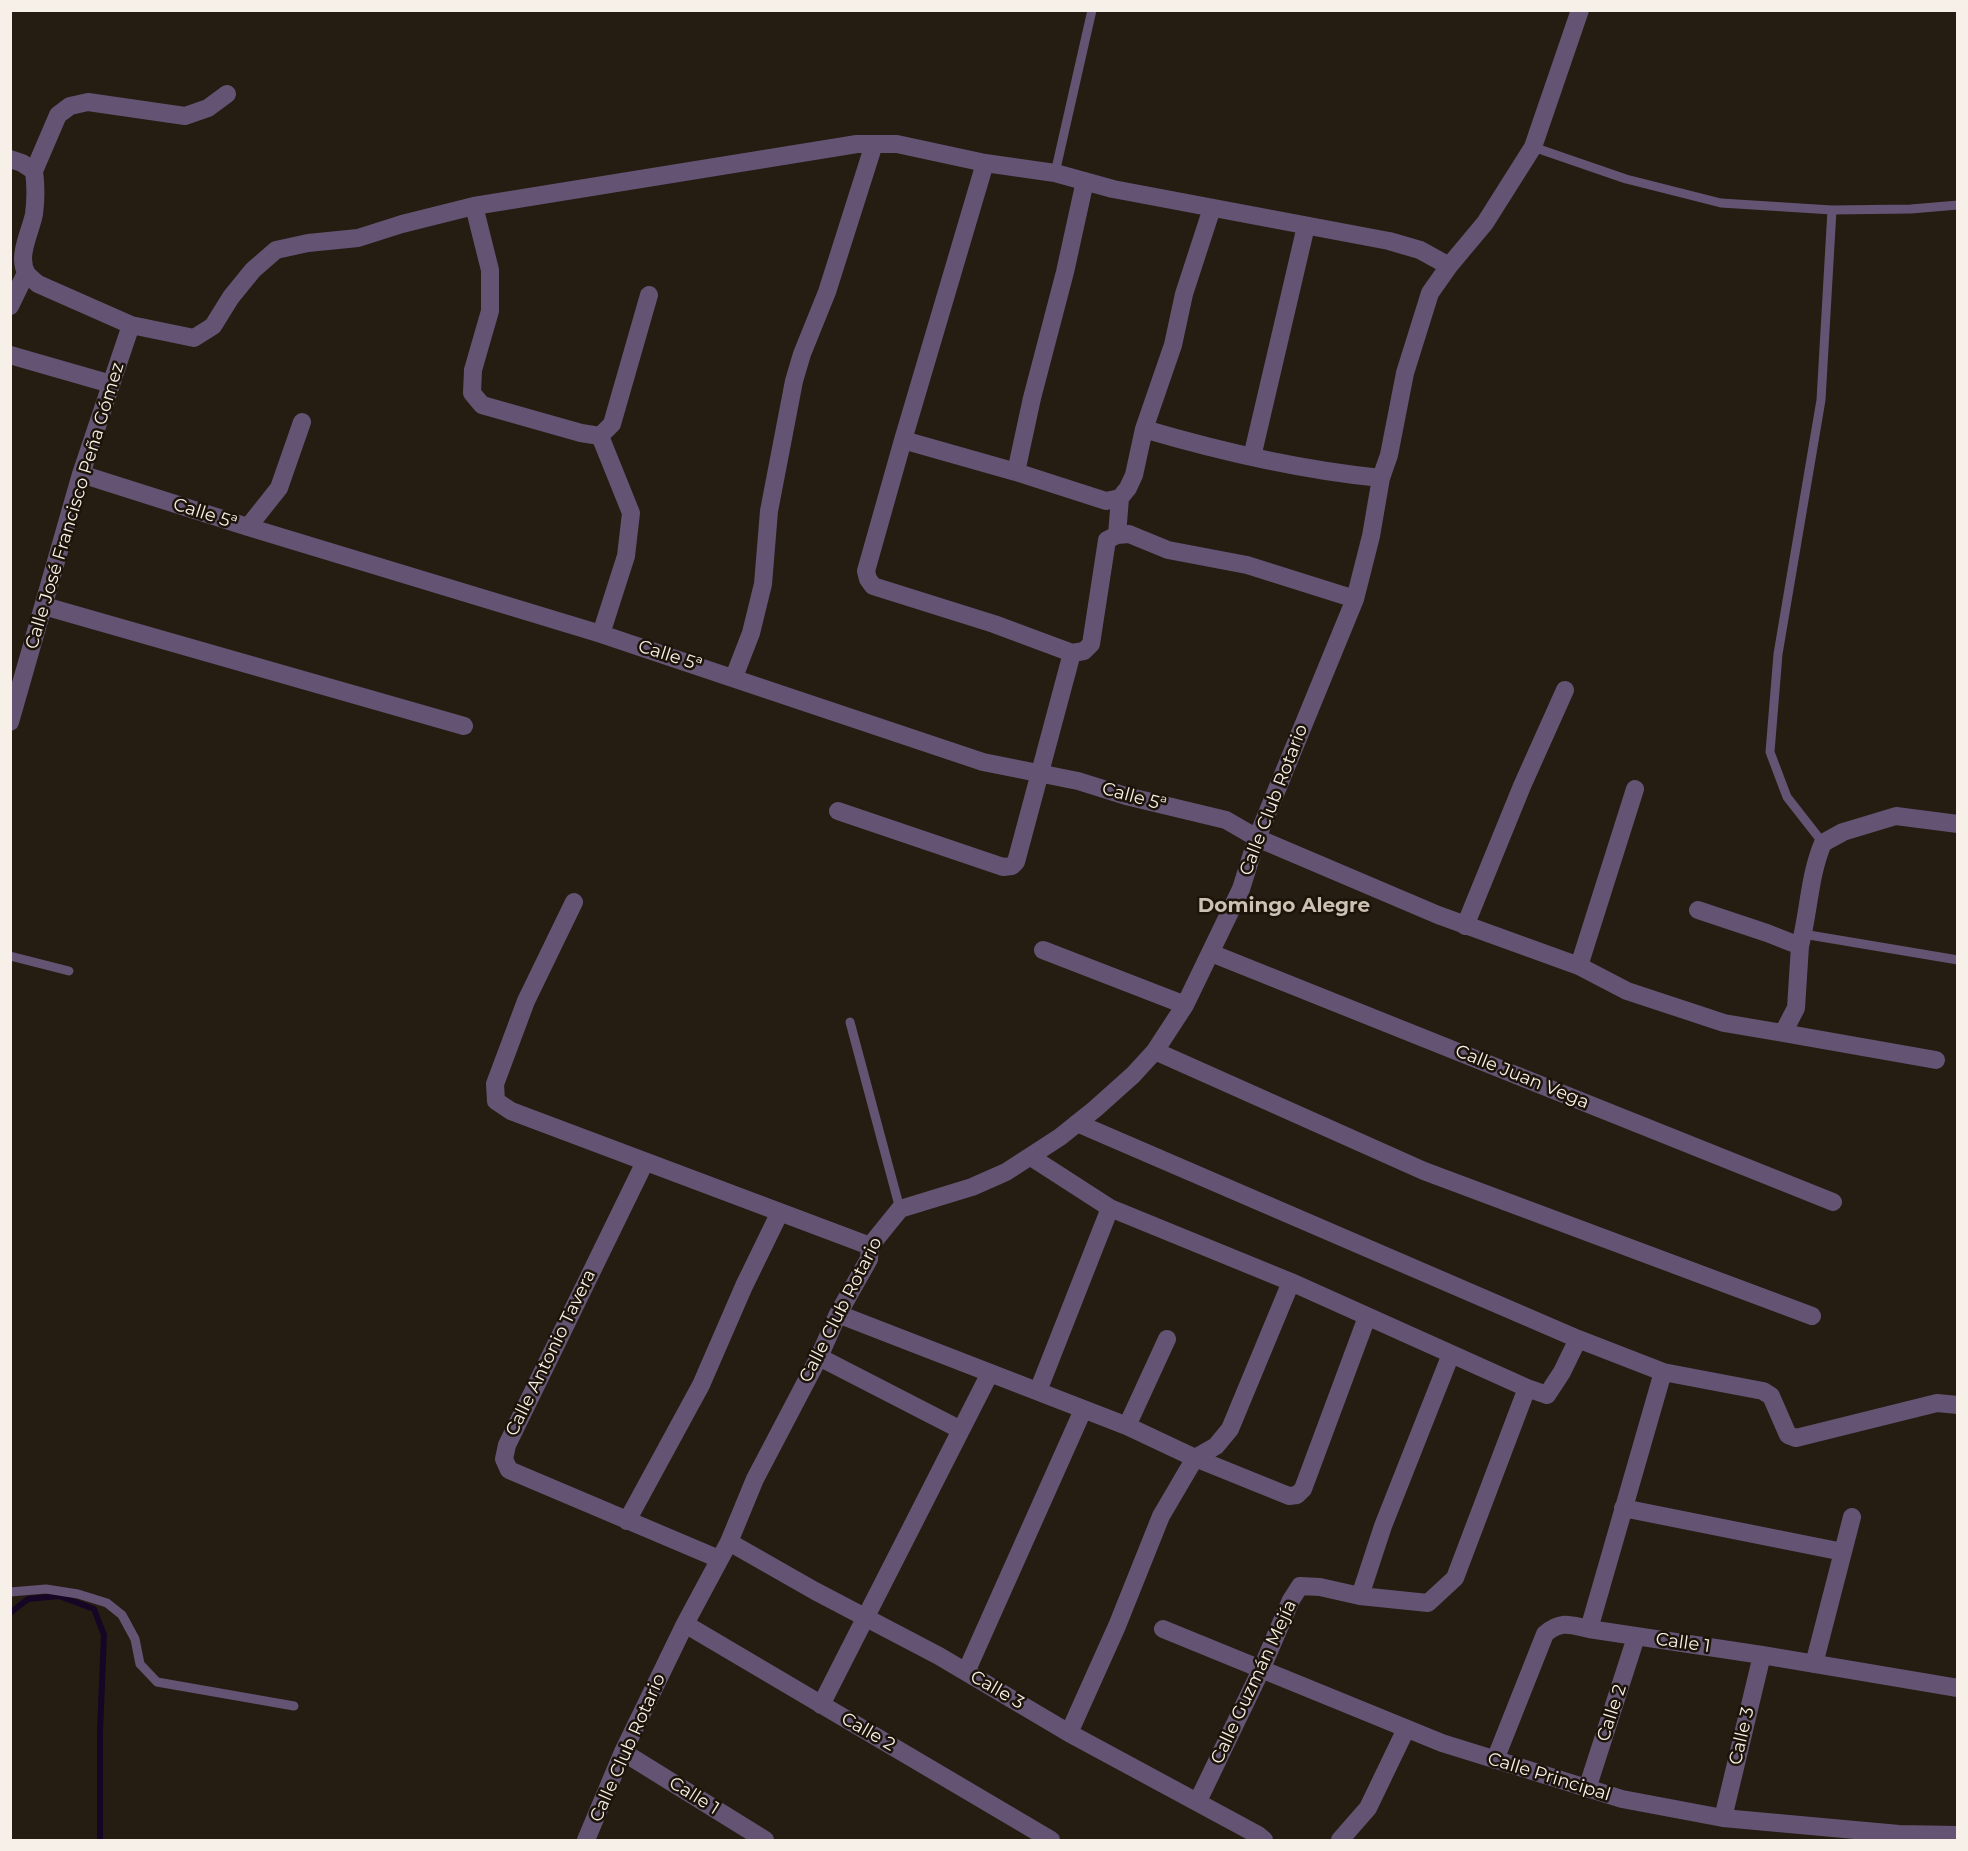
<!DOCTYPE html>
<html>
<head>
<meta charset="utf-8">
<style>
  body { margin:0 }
  #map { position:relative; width:1968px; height:1851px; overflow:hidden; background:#251d12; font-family:Montserrat,sans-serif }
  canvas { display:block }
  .frame { position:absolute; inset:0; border:12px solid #f6f0e8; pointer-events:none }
</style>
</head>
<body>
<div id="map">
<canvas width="1968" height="1851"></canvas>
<div class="frame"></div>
</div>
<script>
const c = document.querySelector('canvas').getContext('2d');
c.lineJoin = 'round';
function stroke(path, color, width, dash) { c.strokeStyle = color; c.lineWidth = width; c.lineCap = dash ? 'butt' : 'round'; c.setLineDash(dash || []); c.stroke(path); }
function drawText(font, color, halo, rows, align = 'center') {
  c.font = font + ' Montserrat,sans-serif'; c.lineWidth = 5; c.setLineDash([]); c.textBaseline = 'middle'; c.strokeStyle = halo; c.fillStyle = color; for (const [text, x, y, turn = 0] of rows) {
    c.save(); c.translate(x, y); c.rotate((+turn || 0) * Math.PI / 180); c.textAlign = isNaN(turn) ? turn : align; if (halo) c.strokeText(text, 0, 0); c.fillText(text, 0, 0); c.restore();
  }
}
stroke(new Path2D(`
  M10,1613L28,1599L59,1596L94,1609L104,1635L100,1731V1840`), '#170525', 6);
stroke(new Path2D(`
  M1533,147L1626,179L1721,203L1832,210L1911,209L1958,205
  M1055,173L1092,10
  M1823,843L1787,797L1770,752L1778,654L1821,400L1832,210
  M1803,934L1958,960
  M10,956L69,971
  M850,1022L900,1209
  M10,1592L46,1589L78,1594L107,1603L122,1615L135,1639L140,1664L157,1682L294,1706`), '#655374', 9);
stroke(new Path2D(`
  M10,159L22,163L34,171C36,186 36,199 34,214C31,231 16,257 27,274C30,277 34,281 38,284L131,325L194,338L213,326L231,297L253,270L276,250L308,243L358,238L402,224L474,206L857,144H897L985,163L1055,173L1113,189L1389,241L1420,250L1449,266
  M985,163L903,440L866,571L868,579L873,586L994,624L1072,653L1084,651L1091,644L1107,540L1117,535L1129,534L1168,550L1247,565L1355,599
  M34,171L58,115L70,106L88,102L185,116L208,108L227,94
  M474,206L490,270V311L473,370L472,393L482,405L581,433L600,436
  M10,306L26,273
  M10,355L111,384
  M1144,429C1222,452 1300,470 1381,478
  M600,436L631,513L626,556L601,634
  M600,436L612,424L649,295
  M903,440L1016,472L1106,501L1120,498L1128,488L1134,475L1144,429L1173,345L1184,294L1212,208
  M1252,457L1306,226
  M1016,472L1032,398L1065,272L1085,181
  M81,474L248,527L601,634L983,762L1078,781L1126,796L1226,820L1257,838L1438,915L1579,966L1627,991L1724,1023L1783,1033L1796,1008L1800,946L1767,933L1698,910
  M248,527L279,488L302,422
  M1117,535L1120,498
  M44,606L464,726
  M734,677L751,633L763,584L769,511L794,381L802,354L827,292L874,144
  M10,722L81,474L131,325
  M838,811L1003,867L1012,866L1016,862L1072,653
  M574,902L526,1001L495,1084L496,1101L511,1111L870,1246
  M1465,926L1522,786L1565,690
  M1800,946C1809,912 1809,876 1823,843L1843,832L1896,816L1958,824
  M1043,950L1185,1005
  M1211,953L1833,1202
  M1579,966L1635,789
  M1783,1033L1936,1060
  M1155,1051L1424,1171L1812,1316
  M1031,1157L1110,1208L1291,1282L1527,1388L1547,1395L1562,1372L1578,1339L1077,1123
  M645,1162L507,1445L504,1459L509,1470L719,1559
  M838,1314L1127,1426L1195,1458L1289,1496L1297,1495L1303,1489L1367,1317
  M1578,1339L1663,1372L1763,1391L1771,1396L1788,1435L1796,1438L1937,1403L1958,1405
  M819,1357L961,1430
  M1038,1391L1110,1208
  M1127,1426L1167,1339
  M1623,1508L1843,1552
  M627,1521L701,1385L744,1286L780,1212
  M729,1542L815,1591L939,1656L1069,1733L1258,1835L1264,1840
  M1360,1596L1383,1526L1451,1354
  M685,1624L1051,1840
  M1163,1629L1442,1743L1622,1799L1723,1818L1899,1834L1958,1835
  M1589,1629L1663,1372
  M1814,1664L1852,1517
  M966,1672L1083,1410
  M821,1705L990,1373
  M1069,1733L1117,1626L1161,1516L1195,1458L1216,1446L1230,1429L1291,1282
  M623,1752L765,1840
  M1495,1760L1545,1634C1561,1620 1570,1625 1589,1629L1762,1655L1958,1688
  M1587,1789L1636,1637
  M1198,1801L1261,1670L1291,1600L1300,1586L1320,1587L1360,1596L1428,1603L1455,1578L1527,1388
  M1723,1818L1762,1655
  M586,1840L623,1752L685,1624L729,1542L755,1479L819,1357L838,1314L869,1259L870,1246L900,1209L972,1187L1006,1172L1060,1137L1095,1109L1133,1075L1155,1051L1185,1005L1241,889L1257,838L1355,599L1371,536L1381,478L1389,455L1405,373L1430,293L1449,266L1485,223L1533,147L1580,10
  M1340,1840L1368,1808L1406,1729`), '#655374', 18);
drawText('18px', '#f6f0e8', '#1c1409', [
  ["Calle José Francisco Peña Gómez",75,506,-73],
  ["Calle 5ª",205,514,18],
  ["Calle 5ª",670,656,18],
  ["Calle 5ª",1134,797,15],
  ["Calle Club Rotario",1274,800,-69],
  ["Calle Juan Vega",1522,1077,22],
  ["Calle Club Rotario",841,1310,-63],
  ["Calle Antonio Tavera",551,1353,-64],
  ["Calle 1",1683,1643,8],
  ["Calle Guzmán Mejía",1254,1682,-65],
  ["Calle 3",997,1690,30],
  ["Calle 2",1612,1713,-72],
  ["Calle 2",868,1732,30],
  ["Calle 3",1742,1736,-77],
  ["Calle Club Rotario",628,1748,-66],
  ["Calle Principal",1549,1777,17],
  ["Calle 1",694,1796,32]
]);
drawText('bold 20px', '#ccc1b2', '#1c1409', [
  ["Domingo Alegre",1284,906]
]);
</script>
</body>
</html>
